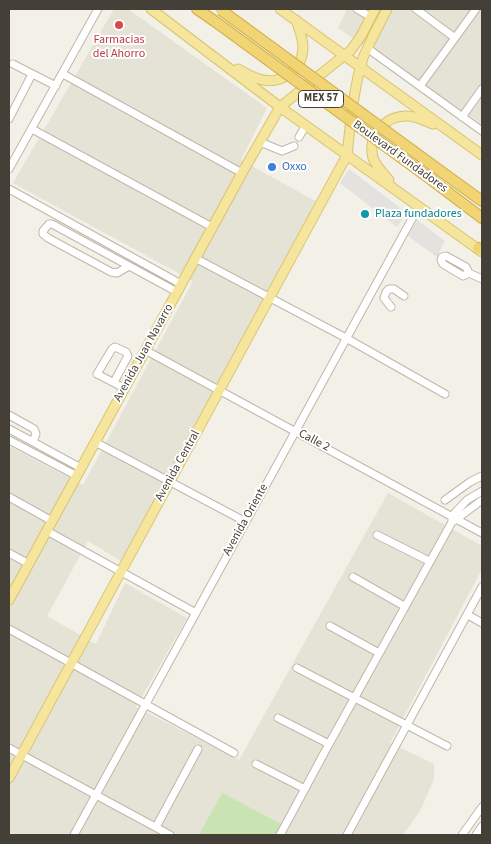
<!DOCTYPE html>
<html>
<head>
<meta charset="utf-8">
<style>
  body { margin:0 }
  #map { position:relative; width:491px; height:844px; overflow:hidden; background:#f2f0e7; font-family:"Source Sans 3",sans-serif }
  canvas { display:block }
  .frame { position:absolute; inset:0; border:10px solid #444037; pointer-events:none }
</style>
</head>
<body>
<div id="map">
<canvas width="491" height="844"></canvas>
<div class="frame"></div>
</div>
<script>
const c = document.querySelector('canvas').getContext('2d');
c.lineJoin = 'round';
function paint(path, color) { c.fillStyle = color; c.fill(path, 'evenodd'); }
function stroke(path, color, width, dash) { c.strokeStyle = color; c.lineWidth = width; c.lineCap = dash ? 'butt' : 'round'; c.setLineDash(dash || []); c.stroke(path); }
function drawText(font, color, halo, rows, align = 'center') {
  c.font = font + ' "Source Sans 3",sans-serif'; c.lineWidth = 4; c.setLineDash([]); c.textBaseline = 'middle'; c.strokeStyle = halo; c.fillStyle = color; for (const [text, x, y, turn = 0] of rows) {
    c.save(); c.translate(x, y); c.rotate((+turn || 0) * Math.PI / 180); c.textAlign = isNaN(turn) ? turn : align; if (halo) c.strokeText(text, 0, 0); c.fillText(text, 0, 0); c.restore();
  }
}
paint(new Path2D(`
  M114,9H128L267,108L241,160L317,202L121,561L88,541L47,616L96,644L125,583L187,618L136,707L239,760L388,493L482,546V569L390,743L434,764V779L420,811L403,835H9V446L83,485L193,281L13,183Z
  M347,9H482V124L338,28Z`), '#e5e2d6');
paint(new Path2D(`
  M222,793L283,825L277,835H199Z`), '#c9e3b3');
paint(new Path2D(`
  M349,169L407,213L397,227L340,183Z
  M417,220L445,241L437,257L408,236Z`), '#e3e2df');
const minor = new Path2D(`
  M357,9L371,17
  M416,9L455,38
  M367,48L482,131
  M13,64L56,86
  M63,74L242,173
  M420,86L476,9
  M462,117L482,89
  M9,119L32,74
  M32,129L212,227
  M299,137L306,125
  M260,142L282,151L294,146
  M9,169L98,9
  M9,189L181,284
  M195,258L346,338L445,394
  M129,266L117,273L111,272L48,238L43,234V231L49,224H52L177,292
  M469,273L463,276L443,264L441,260L442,257L446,256L466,267L469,273L482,279
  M391,307L384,298L386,292L389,289H394L404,296
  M145,350L482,533
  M114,382L128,356L126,352L115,347L112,349L97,374L124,388
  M9,415L34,429L36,434L33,442
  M9,429L81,468
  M9,440L77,476
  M95,442L246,522
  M9,497L52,521
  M445,500L470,482L482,476
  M454,521L482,500
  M47,531L196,613
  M377,535L429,561
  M9,553L29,564
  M353,577L404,606
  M468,615L482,623
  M330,626L379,653
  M9,629L234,753
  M297,668L447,746
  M278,718L329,744
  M9,748L170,835
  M256,764L305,789
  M156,827L198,749
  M74,835L419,206
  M280,835L329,744L452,522V516L467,500L482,491
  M347,835L482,587
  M462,835L482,807
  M476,835L482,826`);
const major = new Path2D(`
  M151,9L280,107L482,252
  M280,9L482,155
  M238,69C245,73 252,77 259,79C281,86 303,69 303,47C303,38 299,29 296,20
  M389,180C383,173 376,166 373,158C367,136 386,115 407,116C416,116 425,121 433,124
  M9,600L242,173L280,107L351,50L361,36L375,9
  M9,778L347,155C350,127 354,85 363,58C370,41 379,25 387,9`);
const highway = new Path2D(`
  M197,9L213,20
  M435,167L482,201
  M429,178L482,218
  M478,248L482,250`);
stroke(minor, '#bdb8ab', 9);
stroke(major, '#d9c46e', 11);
stroke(highway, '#d0aa43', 12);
stroke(minor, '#fff', 7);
stroke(major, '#f5e59d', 9);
stroke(highway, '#f1d473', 10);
const highwayBridge = new Path2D(`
  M221,10L435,167
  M213,20L429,178`);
stroke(highwayBridge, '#d0aa43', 12, []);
stroke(highwayBridge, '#f1d473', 10);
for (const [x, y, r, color] of [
  [119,25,5,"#e0444e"],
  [272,167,5,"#3f7fe0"],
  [365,214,5,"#0f9aa8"]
]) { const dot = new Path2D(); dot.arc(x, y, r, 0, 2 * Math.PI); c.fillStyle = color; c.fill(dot); stroke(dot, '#fff', 2); }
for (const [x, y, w] of [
  [321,99,45]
]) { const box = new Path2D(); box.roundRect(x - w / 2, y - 8.5, w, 17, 4); c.fillStyle = '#fff'; c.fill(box); stroke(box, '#444037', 1); }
drawText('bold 11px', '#444037', null, [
  ["MEX 57",321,99]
]);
drawText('12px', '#be3a42', '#fff', [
  ["Farmacias",119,40],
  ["del Ahorro",119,54]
]);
drawText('12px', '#444037', '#fff', [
  ["Boulevard Fundadores",400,157,36],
  ["Avenida Juan Navarro",144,353,-61],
  ["Calle 2",314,441,28],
  ["Avenida Central",178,466,-61],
  ["Avenida Oriente",246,520,-61]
]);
drawText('12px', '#366cbe', '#fff', [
  ["Oxxo",282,167]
], 'left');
drawText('12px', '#0d838f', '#fff', [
  ["Plaza fundadores",375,214]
], 'left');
</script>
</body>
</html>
